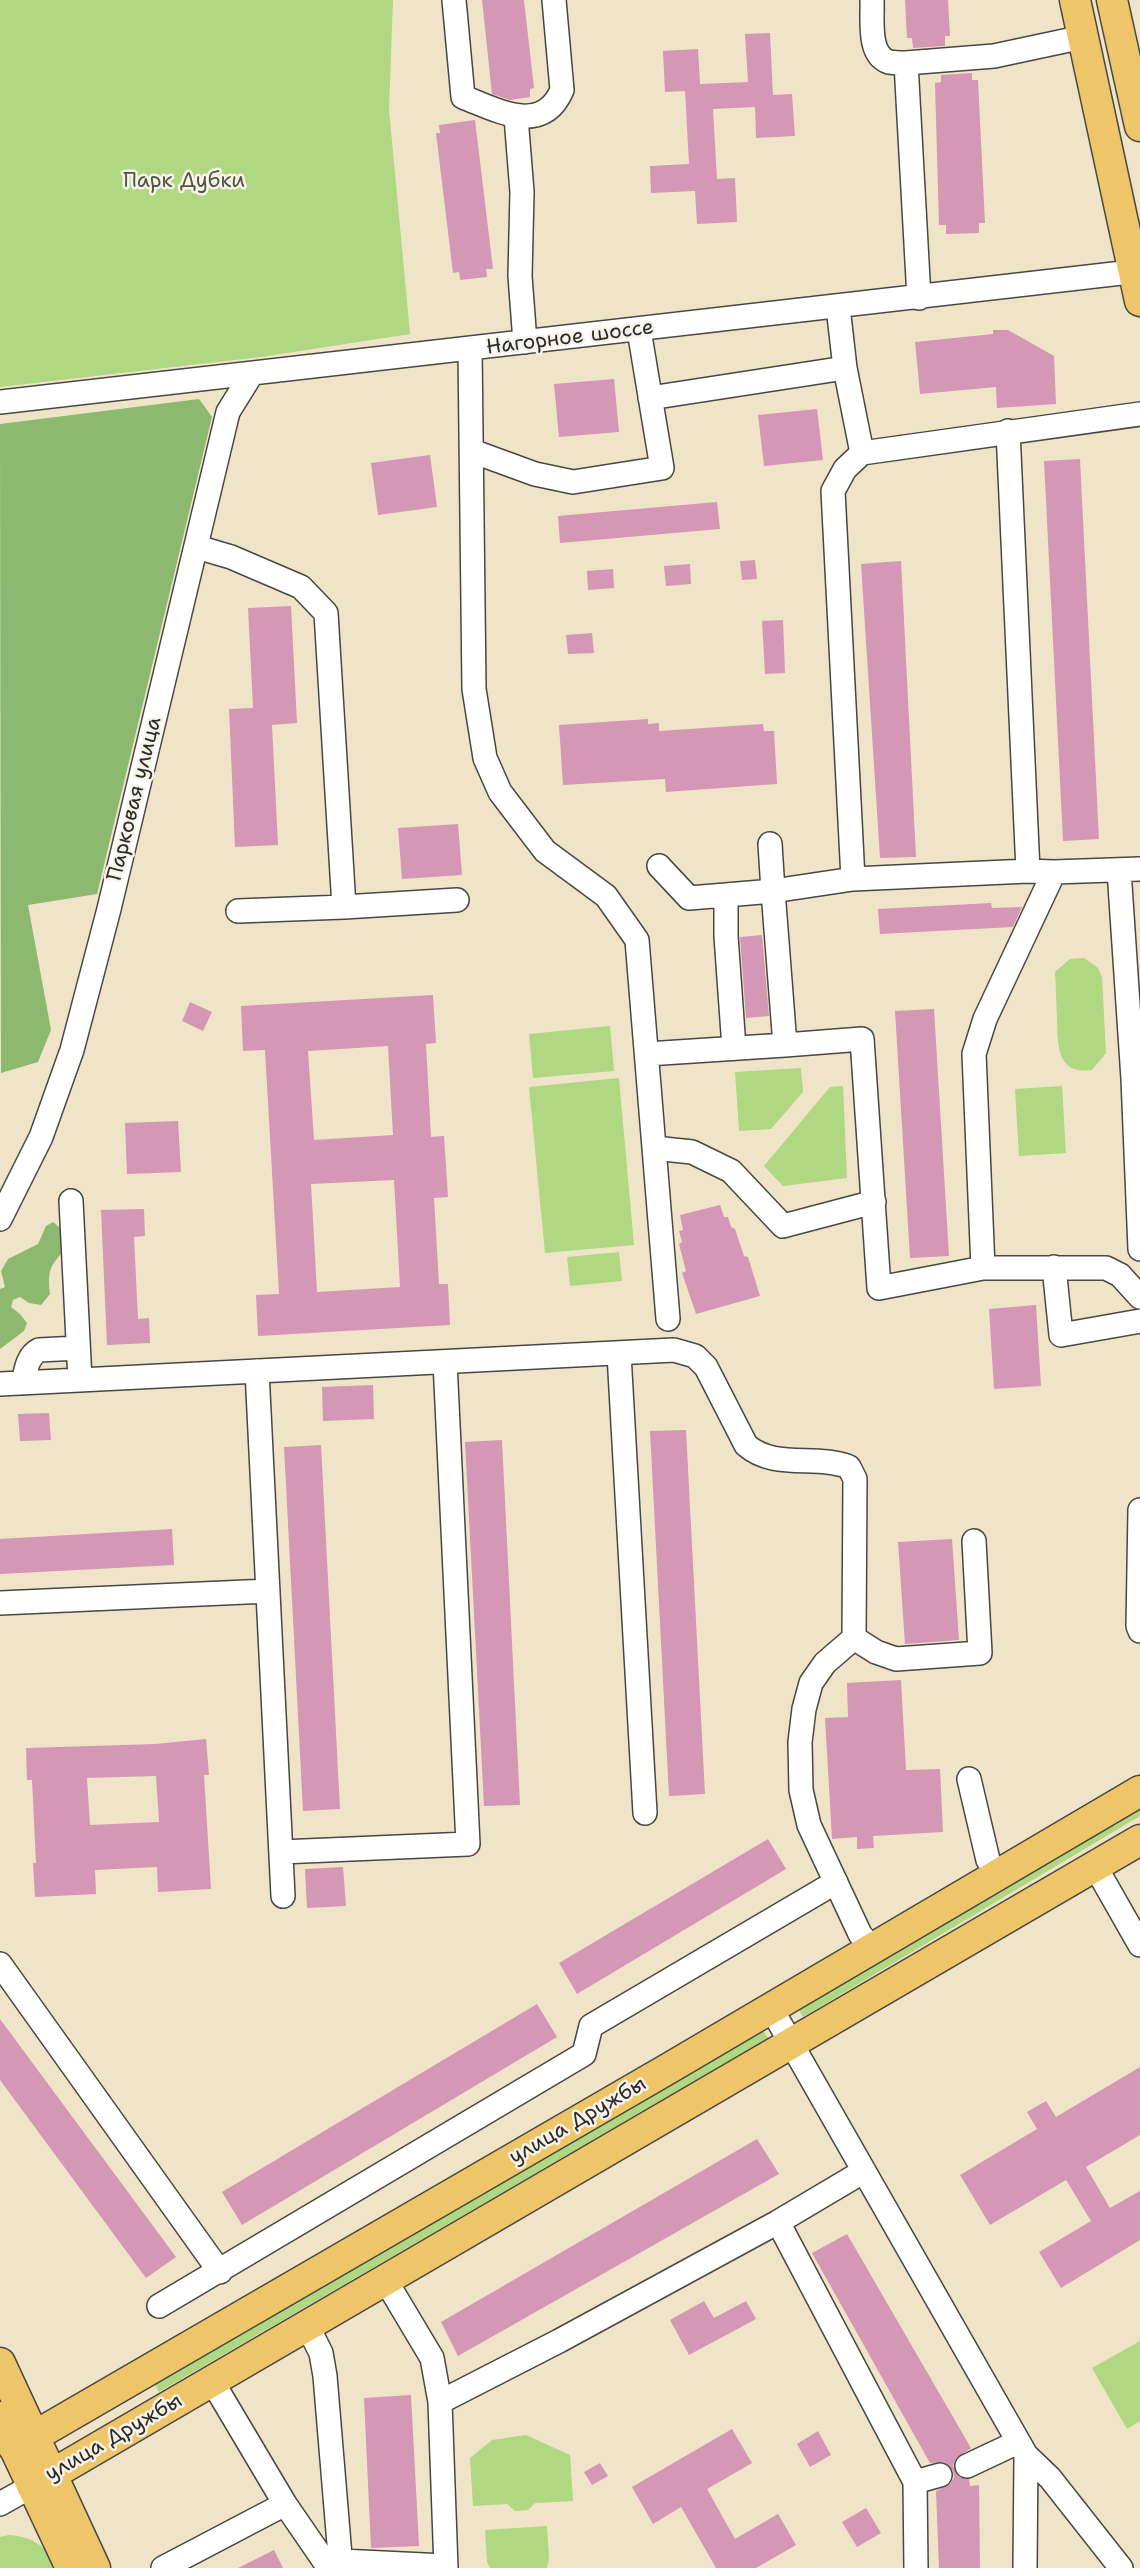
<!DOCTYPE html>
<html>
<head>
<meta charset="utf-8">
<style>
  body { margin:0 }
  canvas { display:block; background:#efe4c8 }
</style>
</head>
<body>
<canvas width="1140" height="2568"></canvas>
<script>
const c = document.querySelector('canvas').getContext('2d');
c.lineJoin = 'round';
function paint(path, color) { c.fillStyle = color; c.fill(path, 'evenodd'); }
function stroke(path, color, width, dash) { c.strokeStyle = color; c.lineWidth = width; c.lineCap = dash ? 'butt' : 'round'; c.setLineDash(dash || []); c.stroke(path); }
function drawText(font, color, halo, rows, align = 'center') {
  c.font = font + ' "Shantell Sans",sans-serif'; c.lineWidth = 5; c.setLineDash([]); c.textBaseline = 'middle'; c.strokeStyle = halo; c.fillStyle = color; for (const [text, x, y, turn = 0] of rows) {
    c.save(); c.translate(x, y); c.rotate((+turn || 0) * Math.PI / 180); c.textAlign = isNaN(turn) ? turn : align; if (halo) c.strokeText(text, 0, 0); c.fillText(text, 0, 0); c.restore();
  }
}
paint(new Path2D(`
  M0,0H393L389,109L410,334L261,357L0,387Z
  M1084,958L1098,968L1102,977L1106,1053L1092,1070C1055,1075 1058,1043 1057,1016C1056,1001 1056,986 1055,972L1070,959Z
  M610,1026L614,1071L533,1078L529,1034Z
  M801,1068L803,1092L771,1129L739,1131L735,1072Z
  M619,1078L634,1245L545,1253L529,1087Z
  M843,1086L847,1178L783,1186L764,1166L830,1087Z
  M1062,1086L1066,1153L1019,1156L1015,1089Z
  M619,1252L622,1281L570,1286L567,1257Z
  M1140,1807V1816L803,2017L799,2010Z
  M763,2030L768,2038L159,2392L155,2385Z
  M1140,2341V2421L1127,2429L1092,2368Z
  M526,2435L570,2455L573,2501L535,2503L528,2510L515,2511L507,2504L473,2506L470,2458L492,2440Z
  M547,2526L549,2558L547,2568H490L487,2562L485,2530Z
  M9,2535C33,2537 47,2546 57,2568H0V2537Z`), '#b0d782');
paint(new Path2D(`
  M199,399L212,417L97,894L28,905L51,1030L38,1062L1,1073L0,424Z
  M53,1222L69,1235C61,1266 45,1256 50,1294L41,1305L29,1303L20,1297L13,1300L11,1307L20,1314L27,1323L24,1331L0,1349V1289L5,1287L1,1271L8,1259L38,1244L46,1226Z`), '#8cb870');
paint(new Path2D(`
  M482,0H524L534,88L530,89V97L510,100L492,94Z
  M905,0H948L950,36H945V46L913,48L912,38H907Z
  M770,33L773,95L792,94L795,136L756,138L755,107L713,109L717,179L735,178L737,222L697,224L695,191L651,193L650,166L689,164L685,91L665,92L663,51L698,49L700,84L748,82L745,34Z
  M972,73V80H978L985,223H979V233L946,234V225H939L935,83L941,82V75Z
  M475,120L493,269H486L487,277L460,280L459,272L453,273L436,133H440L439,125Z
  M993,330H1008L1054,356L1056,404L997,408L996,387L920,394L915,342L993,334Z
  M614,379L619,432L559,437L554,384Z
  M817,409L823,460L764,466L758,415Z
  M430,455L437,507L378,515L371,463Z
  M1080,459L1099,839L1063,841L1044,461Z
  M717,502L720,529L560,543L558,516Z
  M755,560L757,579L742,580L740,561Z
  M901,561L916,857L880,858L861,564Z
  M690,564L691,584L666,586L664,566Z
  M613,569L614,588L588,590L587,571Z
  M291,606L297,723L272,725L278,845L235,847L229,709L253,708L248,608Z
  M783,620L785,673L765,674L762,621Z
  M592,633L594,653L568,654L566,635Z
  M648,719V724L659,723V731L763,724L764,731H774L777,784L666,792L665,779L563,785L559,725Z
  M458,824L462,875L402,879L398,828Z
  M991,903L992,908L1022,907L1013,927L880,934L878,909Z
  M762,935L769,1016L746,1018L740,937Z
  M433,995L436,1043L426,1044L431,1137L444,1136L448,1197L434,1198L439,1284H448L450,1325L258,1336L256,1295L279,1294L265,1050L243,1051L241,1006ZM388,1046L393,1135L314,1140L308,1051ZM394,1180L400,1287L317,1292L311,1184Z
  M190,1002L212,1012L203,1031L182,1021Z
  M934,1009L949,1256L910,1258L895,1011Z
  M178,1121L181,1172L127,1174L125,1123Z
  M720,1205L724,1217H728L731,1227L735,1229L744,1256L748,1257L760,1296L696,1314L682,1273L686,1271L679,1244L682,1242L679,1231L683,1230L680,1215Z
  M144,1209L145,1236L134,1237L138,1319L149,1318L150,1343L107,1345L101,1210Z
  M1036,1305L1041,1386L994,1389L989,1309Z
  M373,1385L374,1419L323,1421L322,1387Z
  M49,1413L51,1440L20,1441L18,1414Z
  M686,1430L705,1794L669,1796L650,1431Z
  M502,1440L520,1805L484,1806L465,1442Z
  M321,1445L340,1809L303,1811L284,1447Z
  M172,1529L174,1565L0,1574V1539Z
  M952,1539L959,1640L905,1644L898,1542Z
  M901,1680L906,1770L940,1769L943,1832L873,1836L874,1848L857,1849V1837L832,1839L825,1718L848,1717L847,1683Z
  M206,1739L209,1775H204L211,1889L158,1892L157,1867L95,1870L96,1894L35,1897L33,1863H36L32,1780H27L26,1748L155,1744ZM156,1776L159,1822L90,1825L87,1778Z
  M768,1839L786,1869L577,1994L559,1963Z
  M343,1867L346,1906L307,1908L305,1869Z
  M537,2004L557,2037L242,2225L222,2192Z
  M0,2019L176,2257L146,2278L0,2080Z
  M1140,2067V2135L1086,2167L1110,2208L1140,2191V2240L1061,2288L1039,2252L1091,2221L1066,2180L990,2225L960,2175L1037,2129L1027,2112L1046,2101L1056,2117Z
  M757,2139L779,2174L458,2356L441,2322Z
  M847,2234L971,2448L956,2458L953,2466L959,2477L969,2479L970,2486L979,2485L980,2568H939L936,2491L950,2484L954,2478L953,2471L944,2462L930,2463L812,2253Z
  M704,2301L714,2318L746,2301L756,2319L689,2355L670,2320Z
  M411,2395L419,2546L371,2548L364,2398Z
  M732,2429L752,2463L707,2489L735,2539L778,2514L796,2545L756,2568H716L681,2507L653,2524L632,2487Z
  M818,2431L831,2455L810,2467L797,2444Z
  M600,2463L608,2476L592,2485L584,2472Z
  M866,2508L881,2533L857,2547L842,2522Z
  M274,2550L283,2568H238Z`), '#d497b6');
const minor = new Path2D(`
  M454,0L463,97C497,110 542,136 562,90L554,0
  M872,0C873,18 867,55 889,62C894,63 901,63 906,63L919,298
  M906,63L994,56L1083,37
  M516,117L522,192L520,276L525,342
  M838,307L845,368L862,453L845,469L833,491L853,879L1028,871
  M470,349L474,689L485,758L500,792L545,851L606,896L637,940L668,1319
  M650,398L845,368
  M0,402L1140,271
  M1008,431L1028,871L1054,872L985,1019L974,1054L983,1268H1106L1120,1275L1140,1297
  M472,451L535,474L573,482L662,468L639,330
  M862,453L1140,414
  M197,547L231,557L301,587L326,613L344,907L457,900
  M659,866L689,898L726,895
  M1119,870L1133,1079L1140,1249
  M1054,872L1140,869
  M238,911L344,907
  M785,1045L862,1039L879,1288L983,1268
  M734,1048L726,936V895L773,891L770,844
  M647,1054L785,1045L773,891L853,879
  M654,1148L692,1152L731,1171L783,1226L874,1202
  M71,1201L80,1380
  M0,1219L41,1137L72,1050L109,909L228,412L251,375
  M1054,1267L1061,1335L1140,1321
  M619,1354L645,1813
  M257,1371L283,1896
  M23,1383C26,1371 27,1356 39,1350L78,1348
  M0,1384L674,1350L695,1356L706,1367L746,1445C774,1470 816,1454 849,1467L855,1479L854,1638L825,1663L811,1683L804,1709L800,1742L801,1790L809,1825L860,1934L872,1949
  M1140,1510L1138,1626L1140,1631
  M0,1603L268,1591
  M854,1638L876,1652L896,1659L980,1653L974,1541
  M969,1779L988,1860L997,1875
  M281,1852L468,1844L445,1362
  M1095,1866L1140,1945
  M0,1964L220,2272
  M771,2008L1026,2455L1050,2478L1121,2568
  M864,2171L778,2222L915,2482L916,2568
  M386,2281L432,2358L440,2402L446,2568
  M159,2306L584,2054L591,2026L836,1882
  M308,2327L321,2353L325,2376L341,2568
  M212,2381L285,2504L329,2568
  M440,2402L559,2341L778,2222
  M967,2466L1018,2442
  M915,2482L940,2475
  M0,2504L32,2486
  M341,2561L445,2566
  M163,2568L285,2504
  M1025,2568L1026,2455`);
const major = new Path2D(`
  M1075,0L1140,301
  M1112,0L1140,126
  M0,2363L95,2568
  M0,2417L71,2568
  M14,2448L666,2070L1140,1791
  M32,2486L1140,1840`);
stroke(minor, '#484743', 26);
stroke(major, '#484743', 33);
stroke(minor, '#fff', 23);
stroke(major, '#eec569', 30);
drawText('21px', '#4c5641', '#f7f3e8', [
  ["Парк Дубки",184,182]
]);
drawText('21px', '#2b2b2b', '#f7f3e8', [
  ["Нагорное шоссе",570,338,-7],
  ["Парковая улица",135,799,-76],
  ["улица Дружбы",578,2121,-30],
  ["улица Дружбы",114,2438,-30]
]);
</script>
</body>
</html>
